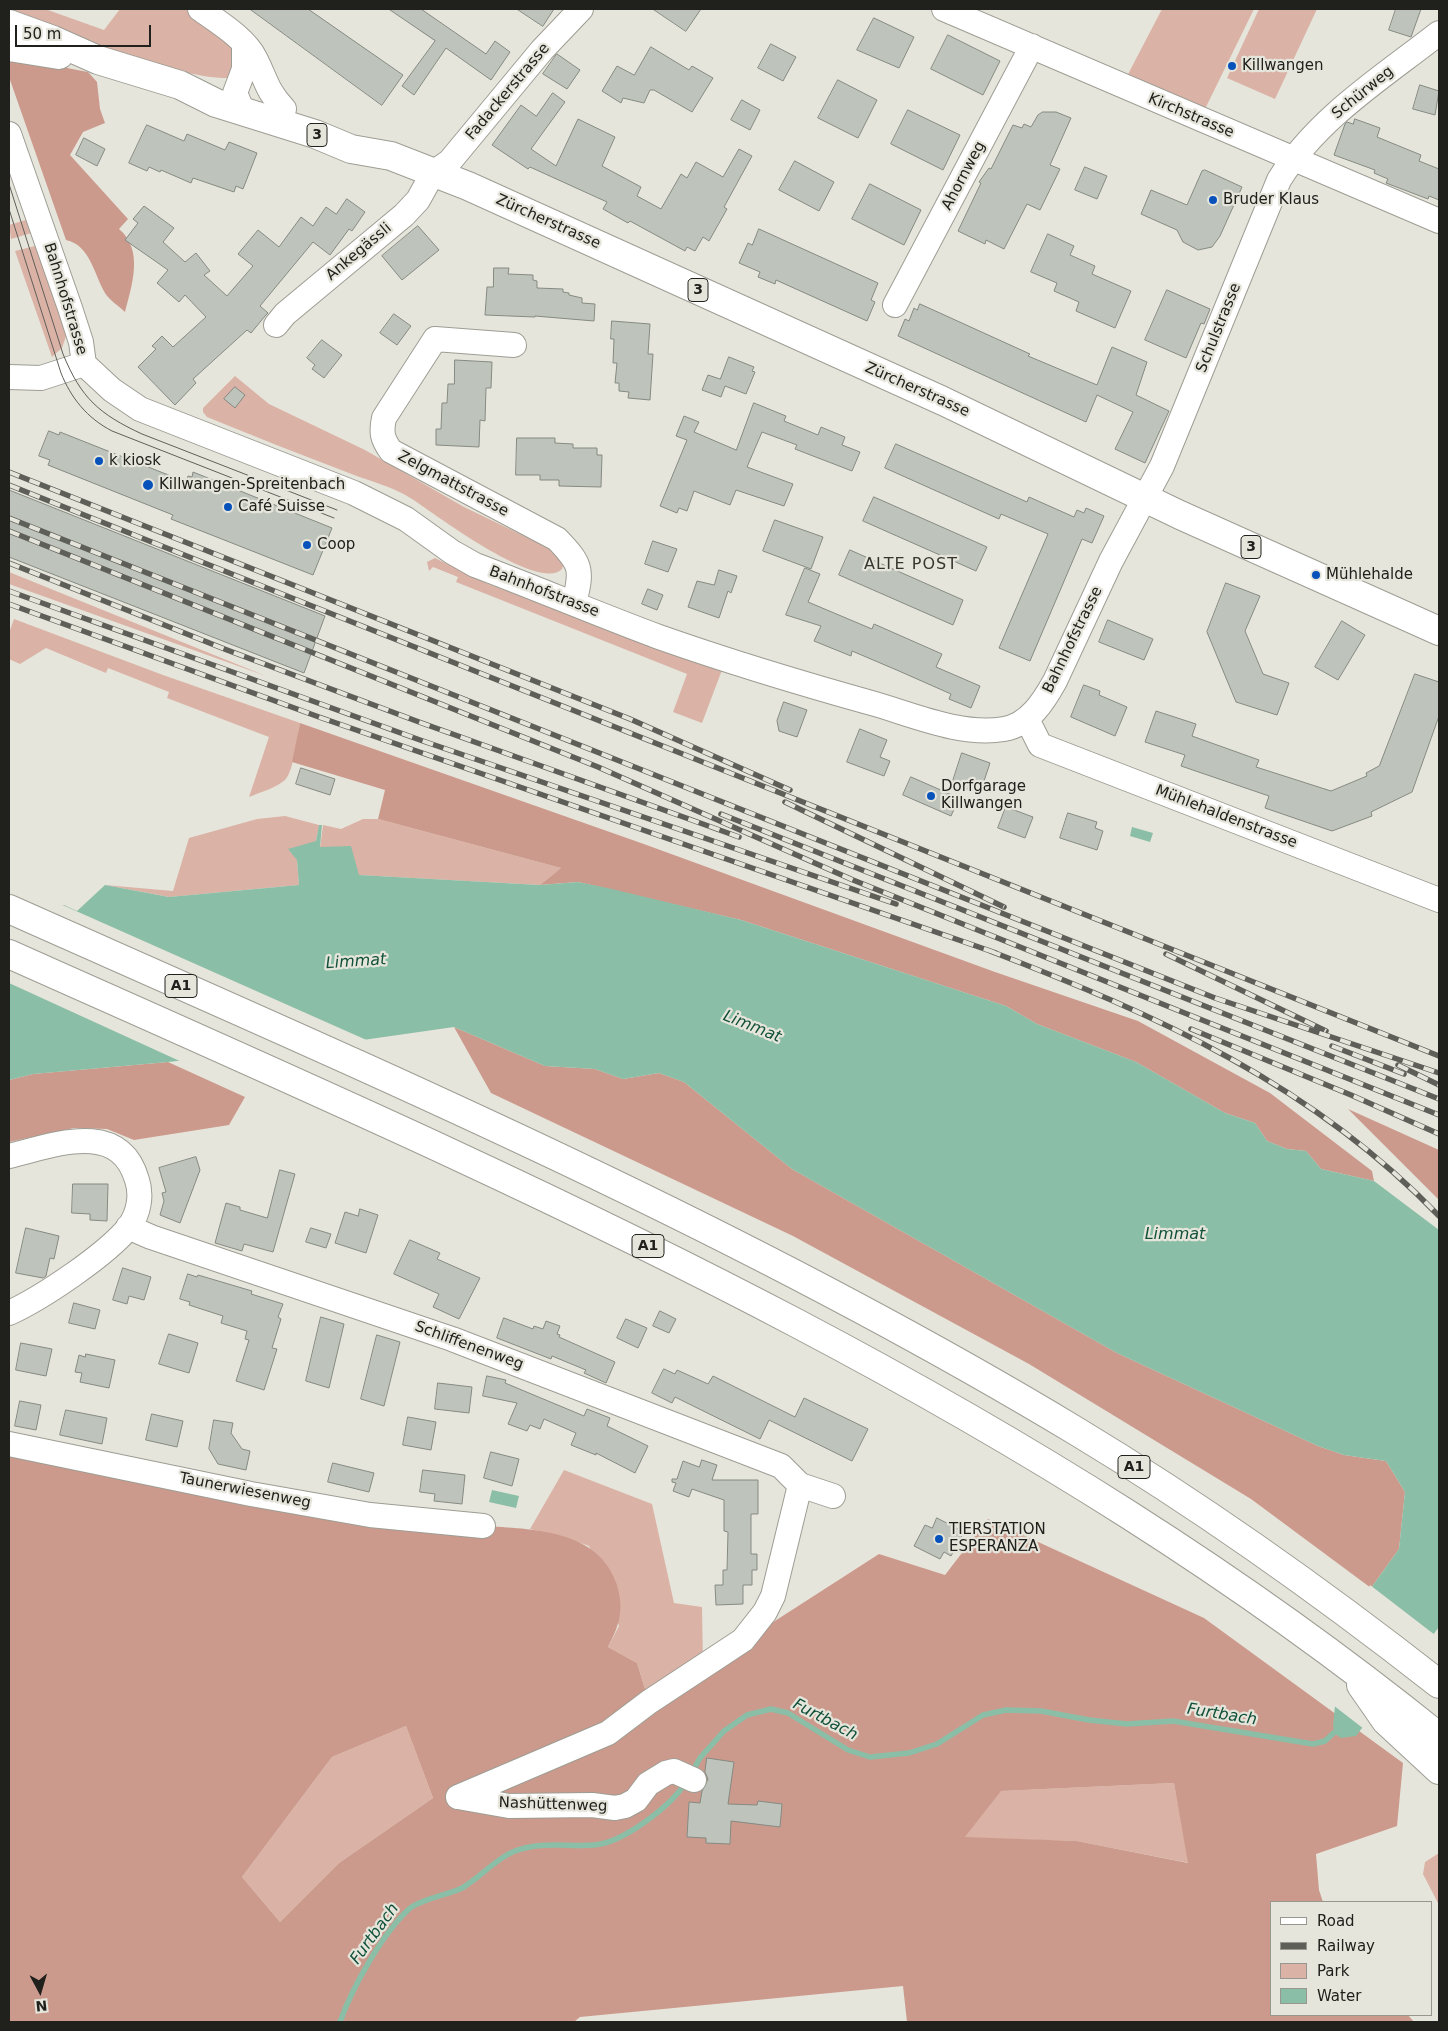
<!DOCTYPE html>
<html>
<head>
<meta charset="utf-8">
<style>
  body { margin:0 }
  #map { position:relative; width:1448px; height:2031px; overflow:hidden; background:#e6e5db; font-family:"DejaVu Sans",sans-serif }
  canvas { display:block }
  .frame { position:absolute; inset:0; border:10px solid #20201c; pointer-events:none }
  .legend { position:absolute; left:1270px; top:1901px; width:162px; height:115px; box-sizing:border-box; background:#e6e5db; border:1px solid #97968f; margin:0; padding:6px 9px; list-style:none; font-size:15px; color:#20201c }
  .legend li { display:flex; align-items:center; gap:10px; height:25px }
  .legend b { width:25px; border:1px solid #97968f }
  .north { position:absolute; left:15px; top:1966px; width:50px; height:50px; -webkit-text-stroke:4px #e6e5db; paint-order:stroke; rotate:174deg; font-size:14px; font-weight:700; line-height:20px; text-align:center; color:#20201c }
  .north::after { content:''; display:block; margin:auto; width:18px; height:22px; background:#20201c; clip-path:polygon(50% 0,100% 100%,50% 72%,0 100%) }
  .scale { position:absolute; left:15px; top:25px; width:136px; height:22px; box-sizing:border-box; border:2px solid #20201c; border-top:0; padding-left:6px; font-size:15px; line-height:18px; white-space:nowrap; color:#20201c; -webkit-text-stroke:4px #e6e5db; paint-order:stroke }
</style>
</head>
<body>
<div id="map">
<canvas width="1448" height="2031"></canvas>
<div class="frame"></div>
<ul class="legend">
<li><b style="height:6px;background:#fff"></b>Road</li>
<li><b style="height:6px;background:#5f5f59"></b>Railway</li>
<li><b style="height:14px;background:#dbb2a6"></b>Park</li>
<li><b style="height:14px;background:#8bbea6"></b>Water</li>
</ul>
<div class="north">N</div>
<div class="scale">50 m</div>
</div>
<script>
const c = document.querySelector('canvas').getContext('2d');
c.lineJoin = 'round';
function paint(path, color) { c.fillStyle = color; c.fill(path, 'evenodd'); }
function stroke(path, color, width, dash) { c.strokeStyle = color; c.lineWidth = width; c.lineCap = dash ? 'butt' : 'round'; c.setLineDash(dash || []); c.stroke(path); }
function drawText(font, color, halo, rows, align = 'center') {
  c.font = font + ' "DejaVu Sans",sans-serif'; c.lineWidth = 4.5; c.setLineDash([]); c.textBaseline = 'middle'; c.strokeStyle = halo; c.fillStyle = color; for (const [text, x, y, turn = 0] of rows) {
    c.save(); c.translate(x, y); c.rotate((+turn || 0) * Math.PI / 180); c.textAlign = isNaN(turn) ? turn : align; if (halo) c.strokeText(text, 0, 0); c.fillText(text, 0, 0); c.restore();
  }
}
paint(new Path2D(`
  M9,9H45L104,30L120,9H187L223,34L238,54L232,77C199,86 49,28 9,15Z
  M1162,9H1254L1205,109L1125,80Z
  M1259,9H1317L1275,99L1227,78Z
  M29,219L35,232L11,239L9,225Z
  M39,245L67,333L62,348L52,357L15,251Z
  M235,376L269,404L365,450L464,507L551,549L564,563L562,569C539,593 435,514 412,499C394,487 369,481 349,473C301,455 254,436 207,417L203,412V408Z
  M435,558L488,584L722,670L702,723L673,712L687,674L456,582L458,577L433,567L429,571L427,562Z
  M9,572L266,676L9,584Z
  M14,619L163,675L300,723C297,736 294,771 285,780C276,788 261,792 249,797L269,737L167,698L169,692L108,668L106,673L46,648L20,664L9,659V633Z
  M285,816L319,825L316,841L297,860L299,885L169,897L105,885L173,891L189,838L257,819Z
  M363,819H378L561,868L540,885L358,875L320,848L323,825L341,829Z
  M564,1470L652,1504L674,1603L702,1607L703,1666L649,1702L637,1663L608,1647L619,1626L589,1546L561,1536L530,1529Z
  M406,1726L433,1798L339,1863L280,1922L242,1877L332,1757Z
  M1174,1783L1189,1863L1077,1841L964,1838L1000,1791Z
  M1439,1853V1905L1423,1874L1425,1862Z`), '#dbb2a6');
paint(new Path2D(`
  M9,57L88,72L97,82L100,109L105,123L83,132L70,155L128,219L119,229C144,250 132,285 125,312C119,306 109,300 105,293C94,274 90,245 66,240L9,77Z
  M300,723L641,843L995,972L1138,1021L1270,1093L1372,1171L1374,1181L1321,1169L1306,1151L1287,1149L1267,1141L1255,1123L1225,1113L1136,1062L1037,1024L1006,1006L741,920L578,882L540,885L561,868L378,819L385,790L292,762Z
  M454,1027L545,1066L595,1069L623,1079L659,1073L684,1082L792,1169L1117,1353L1318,1446L1344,1455L1386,1461L1405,1492L1399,1549L1371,1588L1251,1499L1029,1364L793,1236L491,1093Z
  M168,1062L245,1097L229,1125L134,1140L107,1129L74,1128L9,1142V1080L33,1074Z
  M1348,1109L1439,1150V1200Z
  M9,1444L483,1526C532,1529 599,1529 617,1585C624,1610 620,1624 608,1647L637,1663L649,1702L879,1554L945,1575L988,1519L1204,1618L1403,1763L1397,1826L1316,1854L1319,1890L1323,1902H1272V2015H1408L1414,2022H907L903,1986L580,2017L574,2022H9ZM406,1726L433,1798L339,1863L280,1922L242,1877L332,1757ZM1174,1783L1188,1863L1077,1841L965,1837L1001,1791Z`), '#cc9a8c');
paint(new Path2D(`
  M319,825H322L320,847L351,846L359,875L540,885L578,882L612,889L741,920L1006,1006L1037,1024L1136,1062L1225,1113L1255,1123L1267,1141L1287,1149L1306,1151L1321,1169L1374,1181L1439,1230V1627L1356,1736L1341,1738L1335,1734L1333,1726L1340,1655L1371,1588L1399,1549L1405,1492L1386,1461L1344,1455L1318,1446L1117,1353L792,1169L684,1082L659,1073L623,1079L595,1069L545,1066L454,1027L363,1040L168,1062L33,1074L9,1080V906L64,905L77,911L105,885L169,897L299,885L297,860L288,849L316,841Z
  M1132,827L1153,833L1150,842L1130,836Z
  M492,1490L519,1496L516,1508L489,1502Z`), '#8bbea6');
paint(new Path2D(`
  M9,903H58L371,1042L184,1063L9,983Z
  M1370,1585L1435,1635L1364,1729L1333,1705L1338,1654Z`), '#e6e5db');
stroke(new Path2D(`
  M691,1774L700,1758L724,1731L747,1715L771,1709L788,1713L848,1750L870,1757L909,1753L937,1744L983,1715L1006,1710L1041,1711L1089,1720L1127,1724L1173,1721L1313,1744L1325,1741L1339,1728
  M340,2022C352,1988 382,1934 409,1909C421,1899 448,1895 462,1888C480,1878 496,1858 515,1851C540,1841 568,1847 594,1845C623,1843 671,1806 686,1782`), '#8bbea6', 5.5);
const building = new Path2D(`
  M250,9H308L403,75L382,105Z
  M389,9H421L486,54L495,41L510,52L491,80L446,48L414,95L402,86L435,41Z
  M517,9H554L543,26Z
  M653,9H701L686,31Z
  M1396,9H1421L1411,37L1389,30Z
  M874,18L914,37L899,68L857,50Z
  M948,35L1000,61L983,95L931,69Z
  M771,44L796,57L783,81L758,68Z
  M651,47L689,70L692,66L713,78L692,112L654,90H650L644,103L623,98L621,103L602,91L617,66L634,75Z
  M557,54L580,70L567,89L543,74Z
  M838,80L877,100L858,138L818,118Z
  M1420,85L1439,91L1435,115L1413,109Z
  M553,93L565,102L531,149L556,166L578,119L615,137L602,166L641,187L637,196L661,209L681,174L687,178L696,162L723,177L739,149L752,156L724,207L727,209L709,241L703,237L695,251L687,247L685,251L630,221L628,223L603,209L607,202L530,167L528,169L492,145L521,105L536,116Z
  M742,100L760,110L750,130L731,120Z
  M908,110L960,135L943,170L891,144Z
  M1043,112H1056L1071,118L1050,165L1060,169L1040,210L1027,204L1004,249L986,240L985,244L958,231L981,183L979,182L989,168L991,169L1013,125L1022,128L1024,124L1031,127L1038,115Z
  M1355,119L1380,128L1377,137L1421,155L1419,161L1439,169V200L1429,196L1428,199L1386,183L1388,179L1374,173L1375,170L1334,155L1345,124L1347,122L1353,124Z
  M147,125L184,141L187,134L225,150L229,142L257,153L243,189L236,186L234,192L193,178L191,183L161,170L160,172L149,167L147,171L129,163Z
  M84,138L105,149L97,166L76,155Z
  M795,161L834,182L819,211L779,190Z
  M1085,167L1107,176L1097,199L1075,190Z
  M1205,170L1242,187L1220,236L1212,247L1198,250L1183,242L1177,230L1141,214L1151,190L1187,205L1202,171Z
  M870,184L921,210L904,245L852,219Z
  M347,199L365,212L352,231L349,229L330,255L313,242L260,306L268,313L265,316L251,333L247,330L193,379L196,383L175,405L138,367L156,349L152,346L162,336L173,347L206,317L185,295L179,302L157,283L168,270L125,240L138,223L133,219L144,206L174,228L163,242L185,262L196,253L210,271L204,275L227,296L253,266L238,254L258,230L279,247L301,217L313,226L326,207L336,214Z
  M418,226L439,250L402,280L382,256Z
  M759,229L878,283L871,300L875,302L867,321L776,280L775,284L758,277L760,272L739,263L748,243L752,245Z
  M1048,234L1074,246L1070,255L1095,266L1092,274L1131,291L1115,328L1076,311L1079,302L1054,291L1057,283L1031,272Z
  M494,268H509L508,274L533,275V280L537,281V288L563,289V292L569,293V295L582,298V303L595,304L594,321L535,316V317L485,315L487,287H493Z
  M1167,290L1210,309L1204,324L1201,323L1186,358L1145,340Z
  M920,304L1030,354L1028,356L1097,385L1112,347L1147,362L1136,395L1169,411L1145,463L1115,449L1133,412L1097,395L1086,422L898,336L905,319L909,321L914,308L917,310Z
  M394,314L411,326L397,345L380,333Z
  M612,321L650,324L648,354H653L650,400L628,398L629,392L619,391V383H615L617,363H613L614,339H611Z
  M322,340L342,355L324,378L312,369L315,365L307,358Z
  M729,357L754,367L752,371L755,372L746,394L725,386L721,397L702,390L708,375L720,379Z
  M455,360L492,362L491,388H486L485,421L480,420L479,447L436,445V429H441L442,403H447L448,384H454Z
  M235,387L245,395L235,408L224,399Z
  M754,403L786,416L784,421L818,435L821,427L845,437L842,445L860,452L852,471L795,449L797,445L762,432L747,467L793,484L784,506L736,490L730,505L694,491L687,511L679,508L677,513L660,506L687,440L676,436L684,416L699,422L694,432L736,450Z
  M49,431L59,435L60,432L186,482L188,476L192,477L193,472L332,528L313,575L171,519L173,515L48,465L50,460L39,456Z
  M517,438H555V443L573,444V448H597V455H602L601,487L559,486V480H540V475H516Z
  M896,444L1027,502L1029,497L1074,517L1077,510L1084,513L1086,508L1104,516L1092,543L1082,539L1030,661L999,648L1048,534L1001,514L999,519L885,468Z
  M9,490L325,616L304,673L9,557Z
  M874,497L987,547L976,571L863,521Z
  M775,520L823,537L811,569L763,551Z
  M653,541L677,549L668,572L645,564Z
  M850,550L963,600L953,625L839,575Z
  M805,568L820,574L808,602L872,629L874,624L942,654L936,667L980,686L971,708L949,699L951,694L899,671L852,651L851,656L814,641L821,626L786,615Z
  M719,570L737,576L731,593L728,591L719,618L688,607L697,581L714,585Z
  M1226,583L1260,596L1245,631L1263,674L1289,683L1277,715L1236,702L1207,632Z
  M648,589L663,595L657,610L642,604Z
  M1108,620L1153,639L1144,660L1099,642Z
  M1342,621L1365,635L1338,680L1315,667Z
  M1415,674L1439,682V716L1412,792L1371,812L1372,816L1332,831L1265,808L1269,796L1181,766L1185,755L1145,742L1156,711L1196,724L1192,736L1259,760L1256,767L1331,791L1367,776L1366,773L1379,766Z
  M1084,685L1100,691L1099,695L1127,707L1115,736L1071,717Z
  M784,702L807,710L797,737L779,731L777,721Z
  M860,729L887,740L880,757L890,761L884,776L847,762Z
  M962,753L990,763L980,793L952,784Z
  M301,768L335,779L330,795L296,784Z
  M911,777L959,798L951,816L903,795Z
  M1006,807L1033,817L1025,838L998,828Z
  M1068,813L1097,822L1095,828L1103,831L1097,850L1060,838Z
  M196,1157L200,1170L180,1223L160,1215L164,1201L162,1193L166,1192L159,1168Z
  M280,1170L295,1174L273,1252L244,1244L242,1251L215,1243L226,1203L240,1207V1210L267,1218Z
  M73,1184H108L107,1221L90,1220V1214L72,1213Z
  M360,1209L378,1215L366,1253L335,1243L345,1212L358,1216Z
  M26,1228L59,1236L54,1259L50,1258L46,1276L43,1278L16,1273Z
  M311,1228L331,1234L326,1248L306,1242Z
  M410,1240L440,1253L437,1259L480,1278L459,1319L433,1307L439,1294L394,1274Z
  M123,1268L151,1277L144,1300L129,1296L127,1304L113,1300Z
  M188,1274L197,1277L198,1275L252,1291L251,1294L283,1304L278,1317L281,1319L272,1348L277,1349L264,1390L236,1381L249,1340L245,1339L247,1331L221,1323L223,1316L189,1305L190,1302L180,1299Z
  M74,1303L100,1310L95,1329L69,1323Z
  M660,1311L676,1319L669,1333L653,1326Z
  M321,1317L344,1324L329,1388L306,1381Z
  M504,1318L533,1329L534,1326L543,1329L546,1321L560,1326L557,1334L560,1335L559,1337L615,1362L606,1383L584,1373L586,1370L552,1356L551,1359L497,1338Z
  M626,1319L647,1328L638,1348L617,1338Z
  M169,1334L198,1343L189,1373L159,1364Z
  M377,1335L400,1342L384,1406L361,1399Z
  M21,1343L52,1349L46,1376L16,1370Z
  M86,1354L115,1360L109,1388L80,1382L82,1373L75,1372L79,1355L85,1357Z
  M664,1369L675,1374L677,1370L708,1384L713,1376L795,1417L804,1398L868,1429L852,1461L769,1420L760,1439L675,1397L672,1403L652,1393Z
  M487,1376L506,1380L505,1383L584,1416L587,1409L610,1418L607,1426L648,1446L635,1473L596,1453V1455L571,1445L576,1433L544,1419L540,1429L530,1425L527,1431L508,1424L517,1403L483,1396Z
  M438,1383L472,1387L469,1413L435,1409Z
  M20,1401L41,1405L36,1430L15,1426Z
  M66,1410L107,1418L102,1444L60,1435Z
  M152,1414L183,1421L177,1447L146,1440Z
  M408,1417L436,1422L431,1450L403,1445Z
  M214,1420L233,1423L231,1433L242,1449L250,1451L246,1470L218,1464L209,1449Z
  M491,1452L519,1459L512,1486L484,1478Z
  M702,1460L717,1465L712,1480H758V1514H751V1554H757V1570H752V1585H743V1604L716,1605L715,1585H723V1570H727L728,1532L724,1531V1500L692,1489L689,1497L673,1491L676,1483L672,1482V1479H677L683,1461L699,1467Z
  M333,1463L374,1473L369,1492L328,1482Z
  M423,1470L465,1475L462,1504L434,1501L435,1494L420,1492Z
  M937,1518L964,1532L951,1556L944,1552L940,1559L914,1546L925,1525L932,1528Z
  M707,1758L734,1762L728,1804L757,1805L758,1801L782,1804L780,1827L731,1821L730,1844L706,1843V1838L687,1837L689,1802L700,1803L702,1791L708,1779L705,1772Z`);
paint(building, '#bec4bb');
stroke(building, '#858a82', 1);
const minor = new Path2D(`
  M200,9C218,22 245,38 255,58C266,79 266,90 284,109
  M944,9L1439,221
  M243,112L235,93L244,69V45
  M9,134L70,308L81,342L84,364L112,390L140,409L354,493L406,519L452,552L475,565C536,588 597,614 659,637C730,662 803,684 875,704C916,716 962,736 1004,729C1029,725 1044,701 1055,681L1111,561L1162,466L1279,180C1317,118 1383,77 1439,33
  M895,305L1032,46
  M276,325L285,314L404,215L418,200L433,173L450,161L542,50L581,9
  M514,345L435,339L384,418C381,432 382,439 391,451L557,539C581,564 583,569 574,603
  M9,377L41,378L84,364
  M1027,719L1040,745L1439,900
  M9,1156C52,1146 119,1118 137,1180C142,1195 139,1213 129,1227C106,1255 42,1298 9,1313
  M128,1227L151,1237L452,1339L781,1466L800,1485L833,1496
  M9,1444L251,1494L370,1515L483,1526
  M458,1797L608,1733L649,1702L743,1640L765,1612L773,1596L800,1485
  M458,1797L509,1806L592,1805L615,1808L625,1806L636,1800L648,1784L666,1773L674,1771L694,1780`);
const major = new Path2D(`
  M9,24L53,40L98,60L180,85L216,103L315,134L351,149L391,156L468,186L943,401L1180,515L1439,631
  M9,47L59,55`);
const highway = new Path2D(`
  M9,909C371,1070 736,1226 1076,1431C1202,1507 1323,1593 1439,1684
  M9,954C508,1177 1010,1390 1439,1737
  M1361,1685L1386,1721L1439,1770`);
stroke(minor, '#9e9d94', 26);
stroke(major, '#9e9d94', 30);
stroke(highway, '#9e9d94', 30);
stroke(minor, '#fff', 24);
stroke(major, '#fff', 28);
stroke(highway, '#fff', 28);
stroke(new Path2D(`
  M9,184L63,354C81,398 99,414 142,434L337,510
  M9,209L61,373C71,398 87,418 112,431L334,518`), '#5f5f59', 1);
const rail = new Path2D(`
  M9,472L630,719L790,790
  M9,485L1439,1056
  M9,518L1215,998L1439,1073
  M9,531L598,767L853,880L1439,1115
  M9,563L227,650L419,722L739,837
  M9,591L420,740L896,904
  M9,604L319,717L996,953
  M785,802L1004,907
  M721,814L1439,1099
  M990,951C1157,1015 1312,1084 1439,1216
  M1166,954L1326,1031
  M1191,1029L1351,1095L1439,1134
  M1332,1046L1404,1074
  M1398,1065L1439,1085`);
stroke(rail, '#5f5f59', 5.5);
stroke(rail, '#e6e5db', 4, [11]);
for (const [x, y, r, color] of [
  [1232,66,5,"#0751bb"],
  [1213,200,5,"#0751bb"],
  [99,461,5,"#0751bb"],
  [148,485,6,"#0751bb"],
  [228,507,5,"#0751bb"],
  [307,545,5,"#0751bb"],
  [1316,575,5,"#0751bb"],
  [931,796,5,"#0751bb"],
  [939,1539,5,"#0751bb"]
]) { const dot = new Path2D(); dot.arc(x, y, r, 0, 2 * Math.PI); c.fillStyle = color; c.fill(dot); stroke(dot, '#e6e5db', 2); }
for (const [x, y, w] of [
  [317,135,20],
  [698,290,20],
  [1251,547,20],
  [181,986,32],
  [648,1246,32],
  [1134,1467,32]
]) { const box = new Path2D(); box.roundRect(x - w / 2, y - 11.5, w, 23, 4); c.fillStyle = '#e6e5db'; c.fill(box); stroke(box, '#20201c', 1); }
drawText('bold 14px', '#20201c', null, [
  ["3",317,135],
  ["3",698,290],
  ["3",1251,547],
  ["A1",181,986],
  ["A1",648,1246],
  ["A1",1134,1467]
]);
drawText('15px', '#20201c', '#e6e5db', [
  ["Killwangen",1242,66],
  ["Bruder Klaus",1223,200],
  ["k kiosk",109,461],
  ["Killwangen-Spreitenbach",159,485],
  ["Café Suisse",238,507],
  ["Coop",317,545],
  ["Mühlehalde",1326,575],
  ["Dorfgarage",941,787],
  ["Killwangen",941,804],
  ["TIERSTATION",949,1530],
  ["ESPERANZA",949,1547]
], 'left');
drawText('15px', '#20201c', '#e6e5db', [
  ["Fadackerstrasse",508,92,-50],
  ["Schürweg",1363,93,-39],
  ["Kirchstrasse",1191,116,23],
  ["Ahornweg",964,176,-62],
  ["Zürcherstrasse",548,222,24],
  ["Ankegässli",359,252,-40],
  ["Bahnhofstrasse",65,299,73],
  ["Schulstrasse",1219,328,-68],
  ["Zürcherstrasse",917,390,24],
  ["Zelgmattstrasse",453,484,28],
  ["Bahnhofstrasse",544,592,21],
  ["Bahnhofstrasse",1073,640,-64],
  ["Mühlehaldenstrasse",1226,817,21],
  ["Schliffenenweg",469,1346,20],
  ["Taunerwiesenweg",245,1491,11],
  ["Nashüttenweg",553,1805,2]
]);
c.letterSpacing = '1px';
drawText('16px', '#36352d', '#e6e5db', [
  ["ALTE POST",911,565]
]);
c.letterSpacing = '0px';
drawText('italic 16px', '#11513a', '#e6e5db', [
  ["Limmat",356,962,-4],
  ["Limmat",752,1027,22],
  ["Limmat",1175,1235],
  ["Furtbach",1222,1715,9],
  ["Furtbach",825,1720,28],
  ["Furtbach",375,1934,-54]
]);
</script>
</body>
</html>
